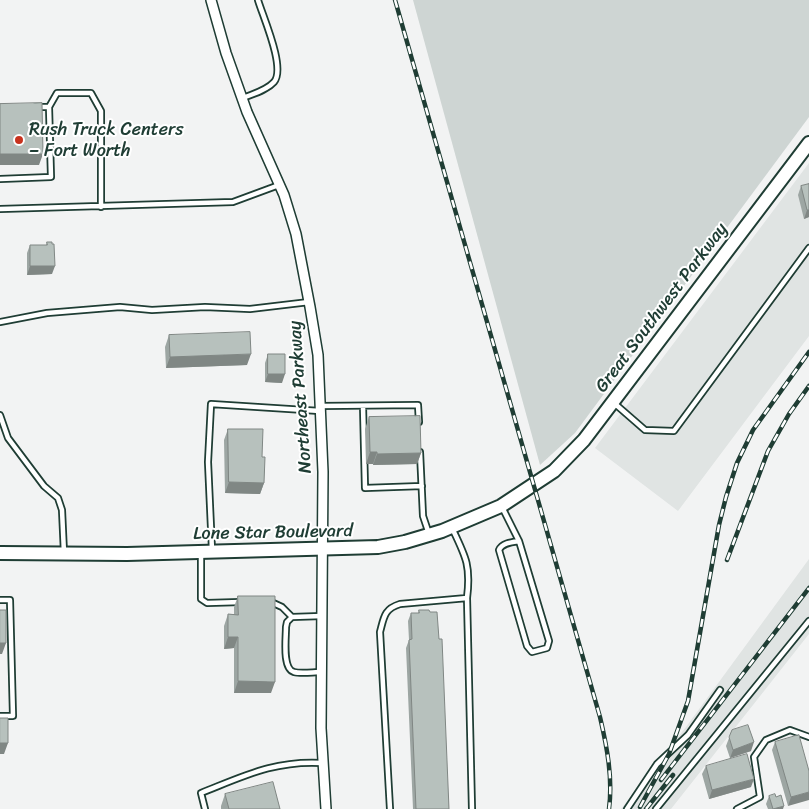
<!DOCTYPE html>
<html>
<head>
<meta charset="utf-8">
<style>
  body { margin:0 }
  canvas { display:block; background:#f2f3f3 }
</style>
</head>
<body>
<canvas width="809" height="809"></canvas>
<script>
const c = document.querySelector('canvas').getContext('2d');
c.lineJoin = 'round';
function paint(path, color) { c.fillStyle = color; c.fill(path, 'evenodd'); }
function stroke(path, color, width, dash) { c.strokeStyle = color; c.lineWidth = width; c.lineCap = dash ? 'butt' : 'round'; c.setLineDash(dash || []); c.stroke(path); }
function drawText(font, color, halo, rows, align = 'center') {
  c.font = font + ' Sriracha,sans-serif'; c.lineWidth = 4; c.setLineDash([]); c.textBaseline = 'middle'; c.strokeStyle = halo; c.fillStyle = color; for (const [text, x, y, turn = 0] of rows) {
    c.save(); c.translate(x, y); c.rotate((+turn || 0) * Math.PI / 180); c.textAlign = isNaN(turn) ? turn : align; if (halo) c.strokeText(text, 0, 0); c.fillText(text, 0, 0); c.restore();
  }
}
paint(new Path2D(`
  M809,163V336L678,511L595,448Z
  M809,559V634L671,809H621L686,727Z`), '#e0e4e3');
paint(new Path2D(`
  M413,0H809V117L575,433L540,465Z`), '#ced5d3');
const lane = new Path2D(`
  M243,98C252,94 266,91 274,82C286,68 263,17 258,0
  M49,107L57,93H91L101,111V207
  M0,179L51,177L49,107H36
  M0,209L233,202L279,185
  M0,322L47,313L120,307L152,310L205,307L250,309L309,302
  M614,403L645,430L674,431L809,248
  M320,406L418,405L419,422
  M363,406L365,488L422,486
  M0,415L8,438L44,486L58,498L62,510L64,553
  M420,452L423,516L429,534
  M502,507L519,541L549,641L547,648L532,652L527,646L499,550C502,543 512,542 519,541
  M452,528C466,557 471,566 467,598L472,809
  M212,550L208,462L211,404L320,411
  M201,553V599L207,603L241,602
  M0,600H10L13,716H0
  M271,602L282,607L292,617
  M322,672C313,672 301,674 294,672C282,669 286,638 286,627L287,622L292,617L322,616
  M205,809L201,793C244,776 275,760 323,763
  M390,809L380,632C384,617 384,609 400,604L467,598
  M627,809L657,764L688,735L720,690
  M656,809L809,621
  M737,809L760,797L754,757L766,740L790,730L809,737`);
const street = new Path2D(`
  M211,0L226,53L247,112L284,195L296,234L310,307L318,355L323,472L321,728L326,809`);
const secondary = new Path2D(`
  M0,553L127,554L378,547L405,542L442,531L501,506L554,471L584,440L809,143`);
stroke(lane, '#1f3d34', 8);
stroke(street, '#1f3d34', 12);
stroke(secondary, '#1f3d34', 16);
stroke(lane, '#fff', 4.5);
stroke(street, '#fff', 9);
stroke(secondary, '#fff', 12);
const rail = new Path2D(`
  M395,0L600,717C607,747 613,778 609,809
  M727,560L768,451L789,414L809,386
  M661,780L809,588
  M640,807L669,754L688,701L719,525L726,497L737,463L753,430L809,352
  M646,809L673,775`);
stroke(rail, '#1f3d34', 4.5);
stroke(rail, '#fff', 2.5, [8]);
paint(new Path2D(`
  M809,184V217L804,219L798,195L801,186Z
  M47,242L52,274L27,275V253L30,245H46Z
  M169,335L247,365L166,368L165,347Z
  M268,354L282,383L265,382V363Z
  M369,417L421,453L417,464L373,465V464H366L365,429Z
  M228,429L262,457L264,483L260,494L225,493L224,440Z
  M238,596L271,693H234V648L224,649V626L228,614H234V607Z
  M419,610L430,612L439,639L449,809H413L406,648L409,640L408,621L411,613H418Z
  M732,730L751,751L730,758L726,746Z
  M775,742L809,771L788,806L772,750Z
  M706,766L751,787L709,799L702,774Z
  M225,794L280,809H221V806Z
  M769,796L776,797L783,809H768L766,804Z`), '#9da6a3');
paint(new Path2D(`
  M0,154H43L39,165H0Z
  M807,210H809V217L804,219Z
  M30,266H55L52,274L27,275Z
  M251,354L247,365L166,368L170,357Z
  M268,374H285L282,383L265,382Z
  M370,452H377L373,464H366Z
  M421,453L417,464L373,465L377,454Z
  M229,482L264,483L260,494L225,493Z
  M228,637H238L234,648L224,649Z
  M0,643H6L2,654H0Z
  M238,681L275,682L271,693H234Z
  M754,742L751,751L730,758L733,750Z
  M0,743H8L4,754H0Z
  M754,779L751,787L709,799L712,790Z
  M809,792V800L788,806L791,797Z
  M784,806L783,809H773Z`), '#808784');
const building = new Path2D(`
  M42,103L43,154H0V104Z
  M809,184V210H807L801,186Z
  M47,242H52V244H54L55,266H30V245H47Z
  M250,332L251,354L170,357L169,335Z
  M268,354H285V374H268Z
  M420,416L421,453L377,454V452H370L369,417Z
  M228,429H263L262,457H265L264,483L229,482Z
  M238,596H275V682L238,681V637H228V614L238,615Z
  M0,610H6V643H0Z
  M419,610H429L430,612H437L439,639H442L449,809H416L409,640L412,639L411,613H419Z
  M0,718H8V743H0Z
  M748,725L754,742L733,750L729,737L732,730Z
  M799,735L809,771V792L791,797L775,742Z
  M747,754L754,779L712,790L706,766Z
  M273,782L280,809H229L225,794Z
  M775,794L776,797L781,795L784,806L773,809L769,796Z`);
paint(building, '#b7c1bd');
stroke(building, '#808784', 1);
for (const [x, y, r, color] of [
  [19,140,5,"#c8321e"]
]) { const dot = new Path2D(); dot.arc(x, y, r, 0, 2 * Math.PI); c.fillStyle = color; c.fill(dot); stroke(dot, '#fff', 2); }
drawText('18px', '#1f3d34', '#fff', [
  ["Rush Truck Centers",29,130],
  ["– Fort Worth",29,151]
], 'left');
drawText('18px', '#1f3d34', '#fff', [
  ["Great Southwest Parkway",662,308,-53],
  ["Northeast Parkway",301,397,-94],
  ["Lone Star Boulevard",273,533,-1]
]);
</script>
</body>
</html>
